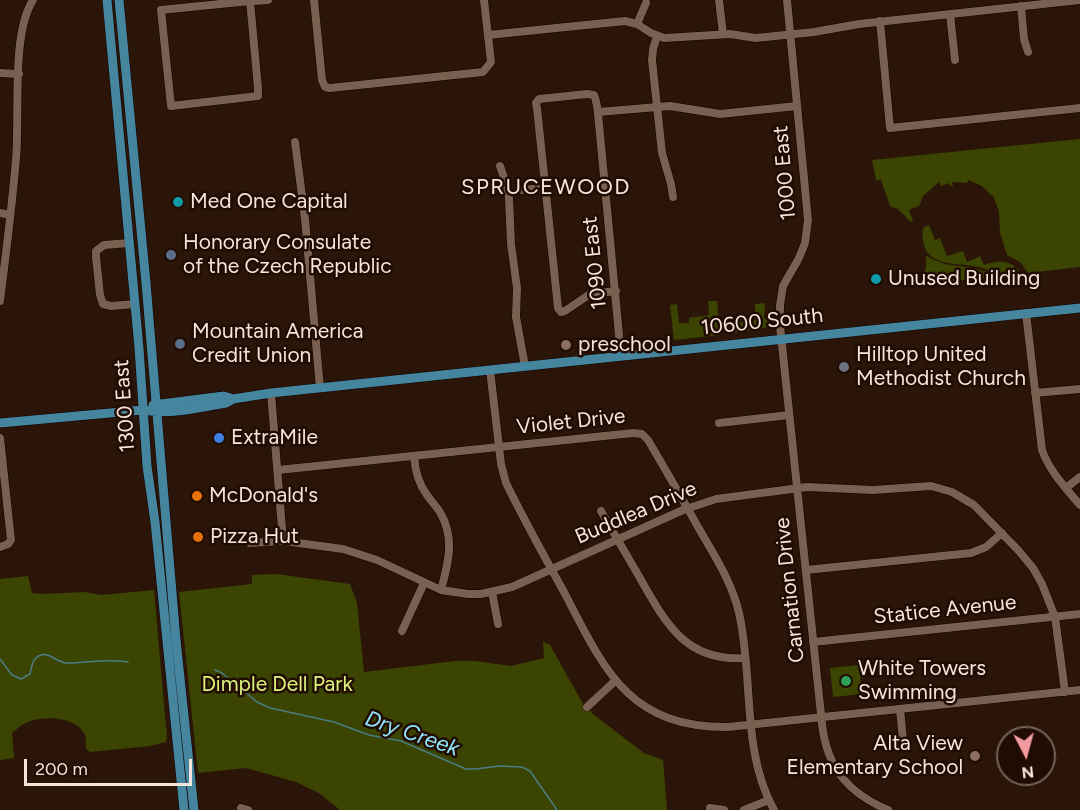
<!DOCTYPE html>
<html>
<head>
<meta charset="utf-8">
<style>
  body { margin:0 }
  #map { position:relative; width:1080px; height:810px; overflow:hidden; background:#2a1508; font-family:Figtree,sans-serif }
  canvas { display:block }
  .north { position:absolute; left:996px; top:726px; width:60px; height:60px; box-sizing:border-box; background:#200c02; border:2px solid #756359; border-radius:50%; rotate:174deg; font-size:16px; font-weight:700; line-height:24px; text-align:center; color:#f5e5dc }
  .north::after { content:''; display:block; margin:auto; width:21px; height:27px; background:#f49b9f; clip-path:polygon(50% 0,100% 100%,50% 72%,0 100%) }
  .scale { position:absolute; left:24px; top:759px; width:168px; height:27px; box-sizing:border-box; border:3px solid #f5e5dc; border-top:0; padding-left:8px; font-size:18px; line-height:21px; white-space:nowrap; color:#f5e5dc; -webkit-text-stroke:4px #200c02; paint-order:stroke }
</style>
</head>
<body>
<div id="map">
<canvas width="1080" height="810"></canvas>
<div class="north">N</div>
<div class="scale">200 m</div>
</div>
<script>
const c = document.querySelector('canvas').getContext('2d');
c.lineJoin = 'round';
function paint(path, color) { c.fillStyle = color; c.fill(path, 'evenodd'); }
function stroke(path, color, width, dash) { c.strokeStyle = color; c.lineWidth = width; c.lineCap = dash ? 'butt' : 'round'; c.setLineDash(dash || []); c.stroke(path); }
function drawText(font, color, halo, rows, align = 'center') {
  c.font = font + ' Figtree,sans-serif'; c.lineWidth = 5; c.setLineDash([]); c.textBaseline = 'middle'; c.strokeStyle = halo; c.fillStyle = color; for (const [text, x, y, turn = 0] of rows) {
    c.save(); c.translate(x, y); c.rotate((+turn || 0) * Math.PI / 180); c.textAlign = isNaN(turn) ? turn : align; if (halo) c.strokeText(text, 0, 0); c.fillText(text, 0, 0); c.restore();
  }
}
paint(new Path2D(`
  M1080,139V267L1028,273L1020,262L1007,255L1000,233L999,212L993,195H991L982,186L968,180L967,183L952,182L953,186H950L949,183L941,186L939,182L923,196L919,206L909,210L913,221L911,222L898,209L890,206L881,180H876L872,160Z
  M929,225L935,240L940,238L947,256L963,251L967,262L980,256L984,265C998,260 1011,259 1020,273C1006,278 992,270 978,267C958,262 926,268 923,240C923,234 921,233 924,227Z
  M926,256L944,264L974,268L1001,276L928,284L922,279L926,267Z
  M708,301H717L720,335L674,340L670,305L677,304L679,323H689V318L709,315Z
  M765,303L764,318L769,319V327L734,333L733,323L755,320V304Z
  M276,574L350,584L357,603L364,672L455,661H475L511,666L544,658L543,642L550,645L582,702L594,715L644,753L663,760L667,810H340L319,793L296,782L246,768L198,773L179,592L252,584V575Z
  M28,576L32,593L43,594L85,592L101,595L154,590L167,737L166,742L150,746L90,752L86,749C86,745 86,738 85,735C77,717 45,715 28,722C22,724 17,729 12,733L14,758L0,760V579Z
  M859,665L862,694L833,697L830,668Z`), '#3b4401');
stroke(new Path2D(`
  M0,659L12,675L21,679L30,674C32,666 32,658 41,655C50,652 57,663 67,663C88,663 107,658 128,662
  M215,670L222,673L257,702L270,708L334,722L369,735L401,741L466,769H476L499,766L522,767L530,771L557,810`), '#4a7d84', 1.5);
const minor = new Path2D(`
  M250,0V1L258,88V96L171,106L161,10L240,2C249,1 258,1 268,0
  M314,0L322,80L325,87L330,88L483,72L491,62L484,0
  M719,0L723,34
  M787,0L808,220L805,243L799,258L783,286L780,305V326L822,724C827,768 848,793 888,810
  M1021,6L1024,39L1028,52
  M950,14L955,60
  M880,21L890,128L1080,108
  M637,24L646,3
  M488,35L625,21L637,24L651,33L664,38L730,34L756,38L814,32L859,24L1080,0
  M657,36L653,49L652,60L662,153L671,184L673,197
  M0,73L19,74
  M598,112L670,106L720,114L797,106
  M295,142L305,219L320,388
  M500,166L507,186L509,198L511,244L517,288L516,317L525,366
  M520,190L545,188
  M0,213L10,215
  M129,243L104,245L96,251V257L100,295L103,304L111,306L135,304
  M616,291L590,294L565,311L561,312L558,308L537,108L536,103L539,99L587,94L594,95C598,104 598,115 599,124C607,201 613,279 621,356
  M0,301C6,254 12,206 16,159C20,116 11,34 33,0
  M1026,313L1042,450C1050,472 1065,487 1080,505
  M490,370L501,464L506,483C524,520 544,556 564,592C604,669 628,728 728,727L1080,690
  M271,393L283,541
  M1035,393L1080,389
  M719,423L789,415
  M0,438L11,540L8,544L0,547
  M414,456C415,471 418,483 427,495C431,501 437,507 441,514C455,539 448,564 441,590
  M278,470L633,433L642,434L648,440C665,469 682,498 698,527C714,555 732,582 739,613C754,678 741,751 774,810
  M1066,488L1080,477
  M601,511C614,533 627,556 640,578C666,624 686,662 745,658
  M250,543L283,541L343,549L377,560L441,590L468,594H481L512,587L683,510L716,499L807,487L873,490L931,486L952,492L974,505L1018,550L1033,568L1042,584L1055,617L1065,692
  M806,570L971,553L986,547L1002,533
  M492,592L498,624
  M402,631L424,583
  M813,642L1080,614
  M587,707L615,681
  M900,709L903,740
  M241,808L248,810
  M710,808L724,810
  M744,810L769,800`);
const major = new Path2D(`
  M107,0L139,348L147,466L155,522L184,810
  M119,0L146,283L176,640L194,810
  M153,405L224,396L233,399
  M0,423L143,410C170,415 199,408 226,403L233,399L271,393L1080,308`);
stroke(minor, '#110200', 9);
stroke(major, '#110200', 10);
stroke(minor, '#7a6051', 8);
stroke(major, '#45859d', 9);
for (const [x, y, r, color] of [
  [178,202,6,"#0f9aa8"],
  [171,255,6,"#5c6f8a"],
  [876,279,6,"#0f9aa8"],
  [180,344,6,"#5c6f8a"],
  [566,345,6,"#8d6e63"],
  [844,367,6,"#6b7280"],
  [219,438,6,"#3f7fe0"],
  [197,496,6,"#e8710a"],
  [198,537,6,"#e8710a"],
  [846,681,6,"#2e9e5b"],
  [975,756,6,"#8d6e63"]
]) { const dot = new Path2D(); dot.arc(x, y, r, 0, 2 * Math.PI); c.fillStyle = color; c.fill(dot); stroke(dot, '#200c02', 2); }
drawText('21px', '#f5e5dc', '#200c02', [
  ["1000 East",785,173,-95],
  ["1090 East",595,263,-96],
  ["10600 South",762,322,-6],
  ["1300 East",125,406,-94],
  ["Violet Drive",571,422,-6],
  ["Buddlea Drive",636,513,-23],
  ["Carnation Drive",790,590,-96],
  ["Statice Avenue",945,610,-6]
]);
drawText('21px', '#f5e5dc', '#200c02', [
  ["Med One Capital",190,202],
  ["Honorary Consulate",183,243],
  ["of the Czech Republic",183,267],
  ["Unused Building",888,279],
  ["Mountain America",192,332],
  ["Credit Union",192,356],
  ["preschool",578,345],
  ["Hilltop United",856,355],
  ["Methodist Church",856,379],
  ["ExtraMile",231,438],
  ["McDonald's",209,496],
  ["Pizza Hut",210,537],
  ["White Towers",858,669],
  ["Swimming",858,693],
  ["Alta View",963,744,"right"],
  ["Elementary School",963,768,"right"]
], 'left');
drawText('21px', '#dcf279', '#200c02', [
  ["Dimple Dell Park",277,685]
]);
c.letterSpacing = '1.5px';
drawText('22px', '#f5e5dc', '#200c02', [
  ["SPRUCEWOOD",546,188]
]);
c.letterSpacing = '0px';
drawText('italic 22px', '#8fe7fc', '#200c02', [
  ["Dry Creek",412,734,19]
]);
</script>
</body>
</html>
